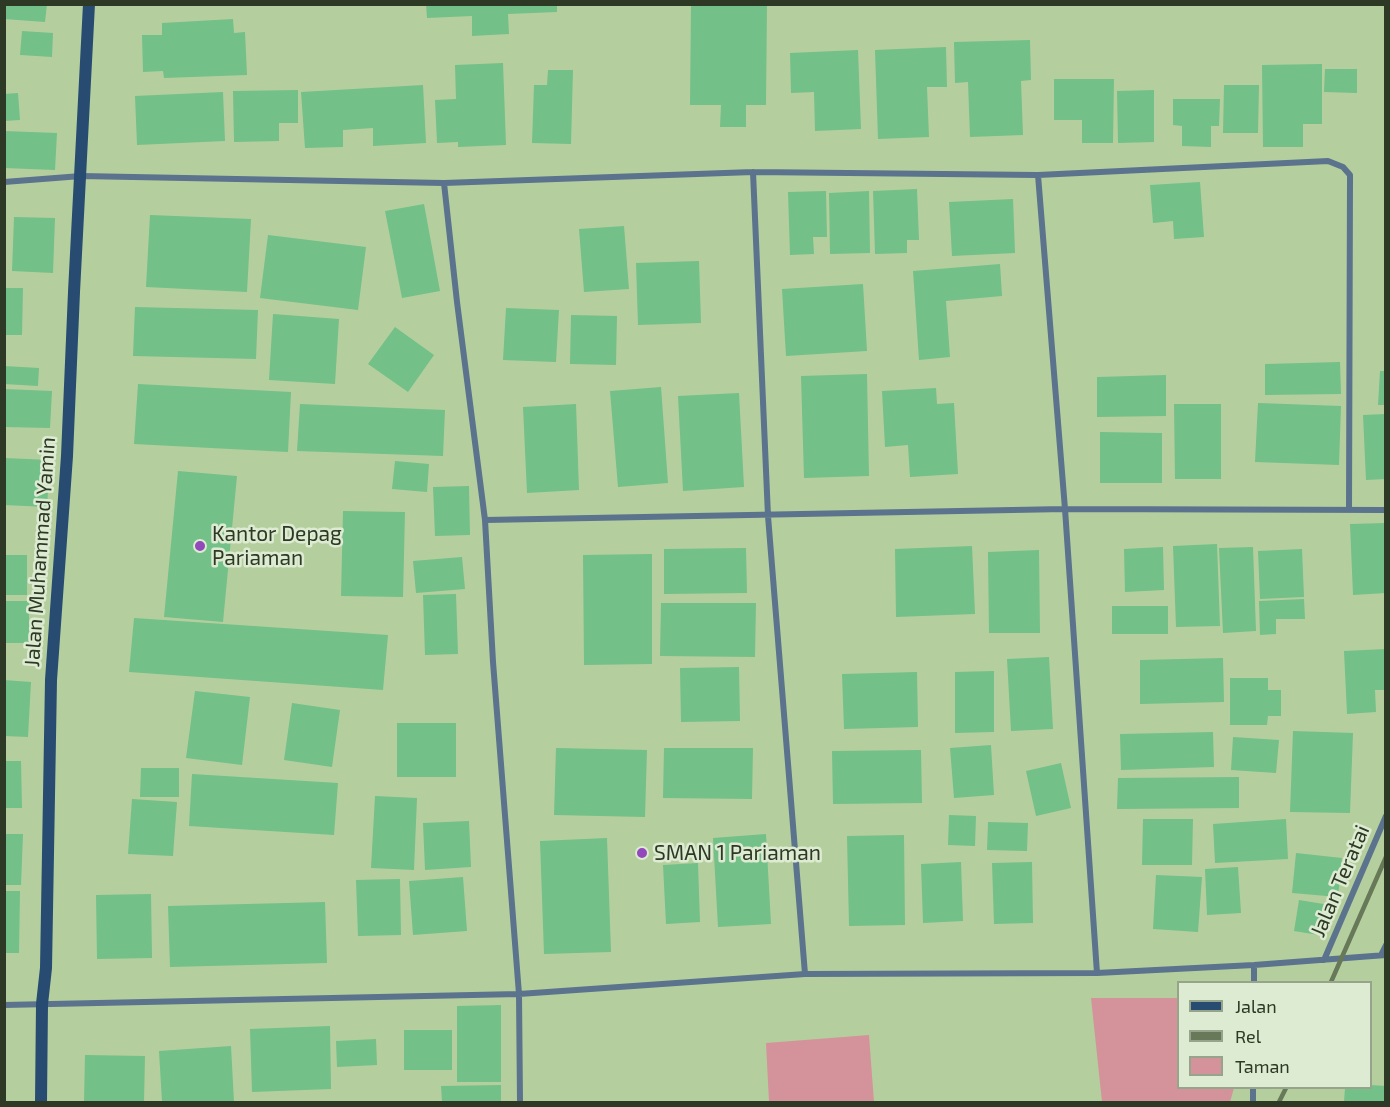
<!DOCTYPE html>
<html>
<head>
<meta charset="utf-8">
<style>
  body { margin:0 }
  #map { position:relative; width:1390px; height:1107px; overflow:hidden; background:#b4cf9d; font-family:"Exo 2",sans-serif }
  canvas { display:block }
  .frame { position:absolute; inset:0; border:6px solid #2e3925; pointer-events:none }
  .legend { position:absolute; left:1177px; top:981px; width:195px; height:108px; box-sizing:border-box; background:#dcebd1; border:2px solid #96a48c; margin:0; padding:8px 10px; list-style:none; font-size:18px; color:#2e3925 }
  .legend li { display:flex; align-items:center; gap:12px; height:30px }
  .legend b { width:30px; border:2px solid #96a48c }
</style>
</head>
<body>
<div id="map">
<canvas width="1390" height="1107"></canvas>
<div class="frame"></div>
<ul class="legend">
<li><b style="height:8px;background:#274b71"></b>Jalan</li>
<li><b style="height:8px;background:#677958"></b>Rel</li>
<li><b style="height:16px;background:#d4939b"></b>Taman</li>
</ul>
</div>
<script>
const c = document.querySelector('canvas').getContext('2d');
c.lineJoin = 'round';
function paint(path, color) { c.fillStyle = color; c.fill(path, 'evenodd'); }
function stroke(path, color, width, dash) { c.strokeStyle = color; c.lineWidth = width; c.lineCap = dash ? 'butt' : 'round'; c.setLineDash(dash || []); c.stroke(path); }
function drawText(font, color, halo, rows, align = 'center') {
  c.font = font + ' "Exo 2",sans-serif'; c.lineWidth = 5; c.setLineDash([]); c.textBaseline = 'middle'; c.strokeStyle = halo; c.fillStyle = color; for (const [text, x, y, turn = 0] of rows) {
    c.save(); c.translate(x, y); c.rotate((+turn || 0) * Math.PI / 180); c.textAlign = isNaN(turn) ? turn : align; if (halo) c.strokeText(text, 0, 0); c.fillText(text, 0, 0); c.restore();
  }
}
paint(new Path2D(`
  M1091,998H1178V1088H1234L1230,1102H1102Z
  M869,1035L874,1102H769L766,1043Z`), '#d4939b');
paint(new Path2D(`
  M4,4H47L45,22L4,19Z
  M426,4H557V12L508,14L509,34L472,36V16L427,18Z
  M691,4H767L766,105H746V127H720L721,105H690Z
  M233,19L234,33L245,32L247,75L164,78L163,71L143,72L142,35H162V23Z
  M22,31L53,33L52,57L20,55Z
  M1030,40L1031,80L1021,81L1023,135L970,137L968,82L955,83L954,42Z
  M946,47L947,87H927L929,137L878,139L875,50Z
  M858,50L861,129L815,131L814,92L791,93L790,53Z
  M503,63L506,145L458,147V142L437,143L435,100L456,99L455,65Z
  M1322,64V124H1303V147H1263L1262,65Z
  M1325,69H1357V93L1324,92Z
  M548,70H573L571,144L532,143L534,85H547Z
  M1054,79H1114L1113,143H1082V120H1054Z
  M423,85L426,143L373,146V128L343,130V147L305,148L301,92Z
  M1224,85H1259L1258,133H1223Z
  M298,90V123H279V141L234,142L233,91Z
  M1154,90V142L1118,143L1117,91Z
  M223,92L225,141L137,145L135,96Z
  M18,93L20,120L4,121V94Z
  M1173,99H1220L1219,126H1211V147L1182,146V126L1173,125Z
  M4,131L57,133L55,170L4,168Z
  M1200,182L1204,237L1174,239L1173,221L1153,223L1150,185Z
  M917,189L919,240H907V253L875,254L873,191Z
  M826,191L827,237H813L814,254L790,255L788,192Z
  M869,191L870,253L830,254L829,193Z
  M1013,199L1015,253L952,256L949,202Z
  M424,204L440,291L402,298L385,211Z
  M150,215L251,219L247,292L146,287Z
  M14,217L55,218L53,273L12,271Z
  M624,226L629,289L584,292L579,229Z
  M268,235L366,247L358,310L260,298Z
  M699,261L701,323L638,325L636,263Z
  M1000,264L1002,296L946,301L950,357L919,360L913,271Z
  M863,284L867,351L786,356L782,289Z
  M4,288H23L22,335H4Z
  M135,307L258,310L256,359L133,356Z
  M506,308L559,310L556,362L503,360Z
  M273,314L339,319L335,384L269,380Z
  M571,315L617,316L616,365L570,364Z
  M395,327L434,355L408,392L368,364Z
  M1340,362L1341,394L1265,395V364Z
  M4,366L39,368L38,386L4,384Z
  M1380,371H1386V405H1378Z
  M867,374L869,476L804,478L801,376Z
  M1166,375V416L1097,417V377Z
  M138,384L291,392L288,452L134,444Z
  M661,387L668,483L618,487L610,391Z
  M936,388L937,404L954,403L958,474L910,477L908,445L885,447L882,391Z
  M4,389L52,391L50,428L4,427Z
  M739,393L744,487L683,491L678,396Z
  M1258,403L1341,406L1339,465L1255,462Z
  M300,404L445,410L443,456L297,451Z
  M576,404L579,490L527,493L523,407Z
  M1174,404H1221V479H1175Z
  M1386,414V479L1366,480L1363,415Z
  M1100,432L1162,433V483H1100Z
  M4,458L50,460L47,507L4,505Z
  M395,461L429,464L427,492L392,489Z
  M178,471L237,476L223,622L164,617Z
  M469,486L470,535L435,536L433,487Z
  M343,511L405,512L403,597L341,596Z
  M1386,523V593L1353,595L1350,524Z
  M1217,544L1220,626L1176,627L1173,546Z
  M972,546L975,614L896,617L895,549Z
  M1163,547L1164,590L1125,592L1124,549Z
  M1253,547L1256,631L1223,633L1219,548Z
  M746,548L747,593L664,594V549Z
  M1302,549L1304,597L1260,599L1258,551Z
  M1039,550L1040,633H989L988,552Z
  M652,554V664L584,665L583,555Z
  M4,555H27V595H4Z
  M462,557L465,589L416,593L413,561Z
  M456,594L458,654L425,655L423,595Z
  M1304,599L1305,619H1276V634L1260,635L1259,601Z
  M4,601H29V643H4Z
  M661,603H756L755,657L660,656Z
  M1112,606H1168V634H1112Z
  M134,618L388,635L383,690L129,672Z
  M1386,649V690H1375L1376,712L1347,714L1344,651Z
  M1049,657L1053,729L1011,731L1007,659Z
  M1223,658L1224,702L1140,704V660Z
  M739,667L740,721L681,722L680,668Z
  M994,671V732L955,733V672Z
  M917,672L918,727L844,729L842,674Z
  M1230,678H1268V690H1281V716H1268L1267,725H1230Z
  M4,680L31,682L28,737L4,736Z
  M195,691L250,697L242,765L186,758Z
  M292,703L340,710L332,767L284,760Z
  M397,723H456V777H397Z
  M1293,731L1353,733L1350,813L1290,812Z
  M1213,732L1214,767L1121,770L1120,734Z
  M1233,737L1279,740L1276,773L1231,770Z
  M991,745L994,795L954,798L950,748Z
  M556,748L647,750L645,817L554,815Z
  M664,748H753L752,799L663,798Z
  M921,750L922,803L833,804L832,751Z
  M4,761H21L22,808H4Z
  M1061,763L1071,808L1036,816L1026,771Z
  M141,768H179V797H140Z
  M192,774L338,783L334,835L189,826Z
  M1239,777V808L1117,809L1118,778Z
  M375,796L417,798L414,870L371,868Z
  M132,799L177,802L173,856L128,854Z
  M949,815L976,816L975,846L948,845Z
  M1143,819H1193L1192,865H1142Z
  M1286,819L1288,859L1215,863L1213,824Z
  M469,821L471,867L425,870L423,823Z
  M988,822L1028,823L1027,851L987,850Z
  M4,834H23L21,885H4Z
  M766,834L771,924L718,927L713,838Z
  M904,835L905,925L849,926L847,836Z
  M607,838L611,952L544,954L540,841Z
  M1296,853L1342,858L1338,897L1292,893Z
  M961,862L963,921L923,923L921,864Z
  M1032,862L1033,923L994,924L992,863Z
  M698,863L700,922L666,924L663,865Z
  M1238,867L1241,913L1207,915L1205,869Z
  M1156,875L1202,877L1198,932L1153,929Z
  M463,877L467,931L413,935L409,881Z
  M400,879L401,935L358,936L356,880Z
  M4,891H20L19,953H4Z
  M151,894L152,958L97,959L96,895Z
  M1299,900L1330,905L1325,936L1294,931Z
  M325,902L327,963L170,967L168,906Z
  M501,1005V1082H457V1006Z
  M330,1026L331,1089L252,1092L250,1029Z
  M404,1030H452V1070H404Z
  M376,1039L377,1065L337,1067L336,1041Z
  M231,1046L234,1102H162L159,1051Z
  M85,1055L145,1056L144,1102H84Z
  M501,1085V1102H442L441,1086Z
  M1370,1085L1386,1086V1102H1344L1345,1088H1370Z`), '#73c088');
stroke(new Path2D(`
  M753,172L768,516L805,974
  M1038,175L1065,509L1097,973
  M4,182L81,176L444,183L753,172L1038,175L1328,161L1343,167L1350,175L1349,510
  M444,183L457,302L485,520L493,662L519,994L520,1102
  M485,520L1065,509L1386,510
  M1381,955L1386,945
  M1324,960L1386,816
  M1254,982V965
  M4,1005L519,994L805,974L1097,973L1254,965L1386,955
  M1253,1102V1088`), '#5b738d', 6);
stroke(new Path2D(`
  M41,1102L42,1004L46,968L51,680L67,456L74,292L89,4`), '#274b71', 12);
stroke(new Path2D(`
  M1331,982L1386,857
  M1279,1102L1286,1088`), '#677958', 4.5);
for (const [x, y, r, color] of [
  [200,546,6,"#9249bb"],
  [642,853,6,"#9249bb"]
]) { const dot = new Path2D(); dot.arc(x, y, r, 0, 2 * Math.PI); c.fillStyle = color; c.fill(dot); stroke(dot, '#dcebd1', 2); }
drawText('21px', '#2e3925', '#dcebd1', [
  ["Kantor Depag",212,534],
  ["Pariaman",212,558],
  ["SMAN 1 Pariaman",654,853]
], 'left');
drawText('21px', '#2e3925', '#dcebd1', [
  ["Jalan Muhammad Yamin",40,552,-86],
  ["Jalan Teratai",1340,881,-67]
]);
</script>
</body>
</html>
